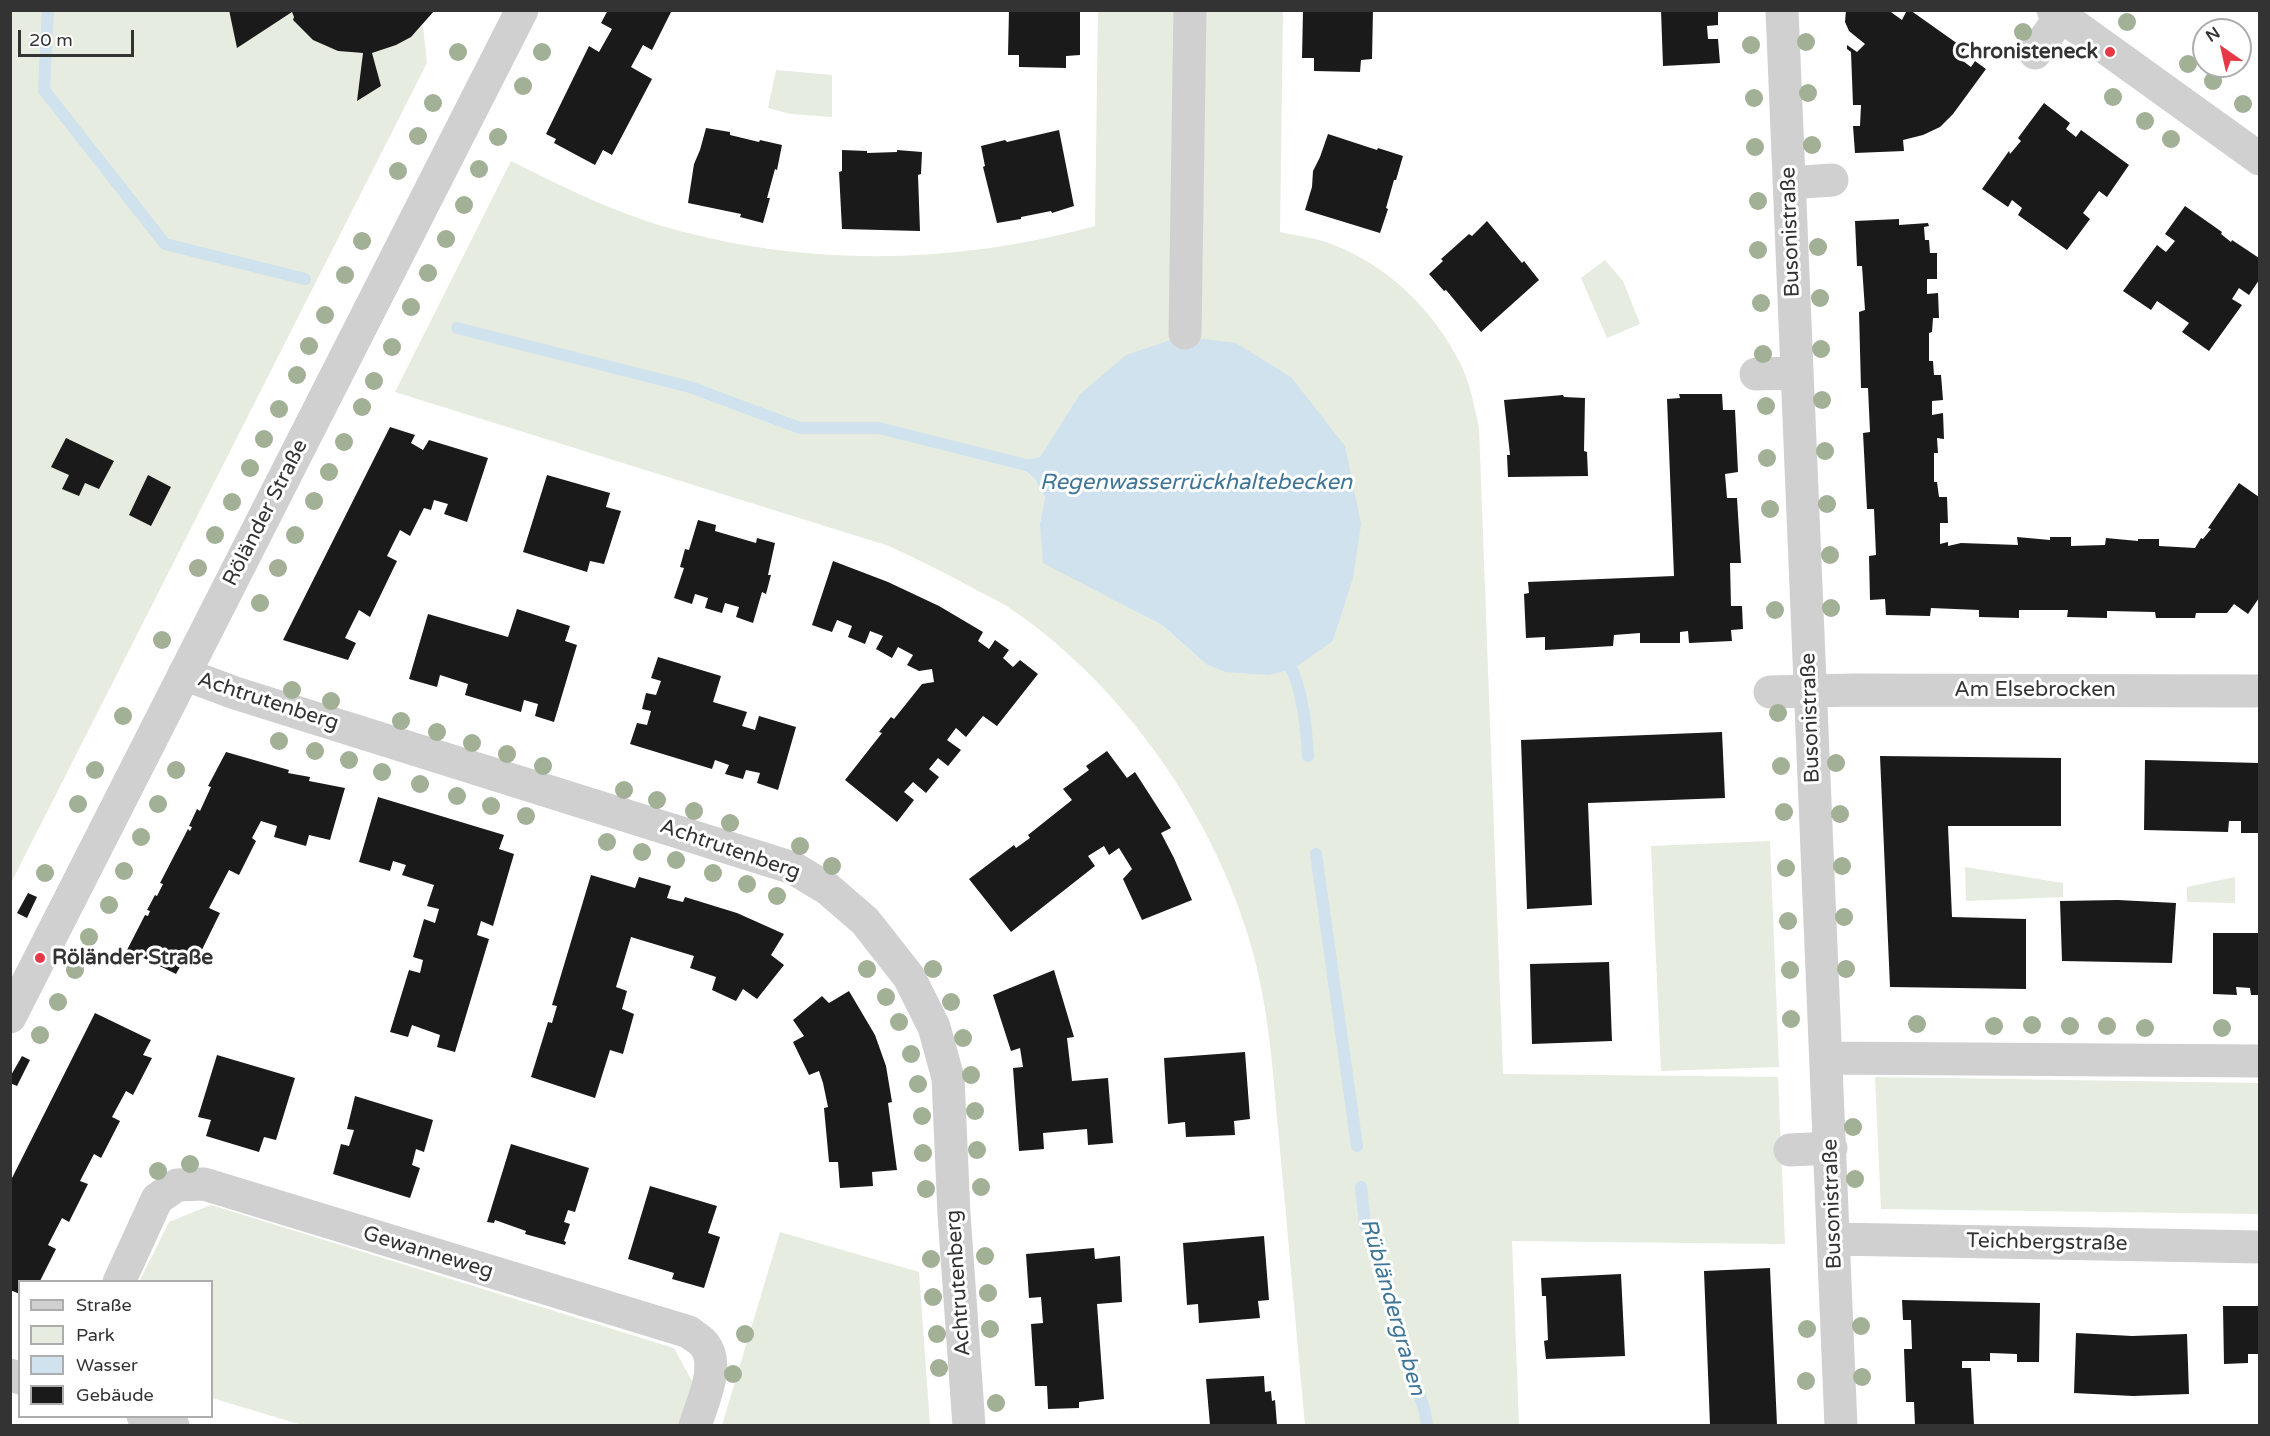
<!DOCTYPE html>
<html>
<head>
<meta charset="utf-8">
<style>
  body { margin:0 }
  #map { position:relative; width:2270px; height:1436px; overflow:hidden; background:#fff; font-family:"Varela Round",sans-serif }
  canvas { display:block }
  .frame { position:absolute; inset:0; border:12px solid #333; pointer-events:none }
  .legend { position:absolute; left:18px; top:1280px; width:195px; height:138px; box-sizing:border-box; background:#fff; border:2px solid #adadad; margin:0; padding:8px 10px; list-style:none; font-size:18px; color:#333 }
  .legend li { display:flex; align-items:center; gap:12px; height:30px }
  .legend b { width:30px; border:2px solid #adadad }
  .north { position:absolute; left:2192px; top:18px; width:60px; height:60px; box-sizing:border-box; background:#fff; border:2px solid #adadad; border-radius:50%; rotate:326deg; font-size:16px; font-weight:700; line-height:24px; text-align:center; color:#333 }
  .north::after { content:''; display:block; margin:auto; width:21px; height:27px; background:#e63946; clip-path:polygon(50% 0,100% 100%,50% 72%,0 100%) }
  .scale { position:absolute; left:18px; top:30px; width:116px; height:27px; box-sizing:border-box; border:3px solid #333; border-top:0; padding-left:8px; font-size:18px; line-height:21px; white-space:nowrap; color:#333; -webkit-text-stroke:4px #fff; paint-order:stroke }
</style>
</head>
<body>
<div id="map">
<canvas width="2270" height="1436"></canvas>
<div class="frame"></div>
<ul class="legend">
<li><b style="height:8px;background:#d0d0d0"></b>Straße</li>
<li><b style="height:16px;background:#e6ecdf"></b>Park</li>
<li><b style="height:16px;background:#cfe2ee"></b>Wasser</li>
<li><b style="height:16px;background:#1a1a1a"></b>Gebäude</li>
</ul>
<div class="north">N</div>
<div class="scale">20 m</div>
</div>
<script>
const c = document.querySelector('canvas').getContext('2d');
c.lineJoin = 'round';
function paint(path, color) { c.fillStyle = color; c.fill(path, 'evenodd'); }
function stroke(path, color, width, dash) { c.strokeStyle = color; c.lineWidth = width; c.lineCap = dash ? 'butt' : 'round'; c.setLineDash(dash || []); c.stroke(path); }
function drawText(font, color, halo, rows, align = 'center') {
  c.font = font + ' "Varela Round",sans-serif'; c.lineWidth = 6; c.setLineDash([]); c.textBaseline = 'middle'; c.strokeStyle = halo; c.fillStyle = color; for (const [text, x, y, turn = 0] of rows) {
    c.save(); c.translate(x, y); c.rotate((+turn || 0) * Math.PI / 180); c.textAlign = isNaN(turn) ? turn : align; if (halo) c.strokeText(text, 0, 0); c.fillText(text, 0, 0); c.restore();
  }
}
paint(new Path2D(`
  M11,11H229L238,47L292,12L294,17L293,20C313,42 334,53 363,53L357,100L372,53C392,46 407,40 423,26L427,63L11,883Z
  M1098,11H1283L1280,232C1297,236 1317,238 1334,245C1388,266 1433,310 1459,361C1470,382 1474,405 1479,428L1503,1074L1778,1077L1785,1244L1512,1241L1519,1425H1305C1296,1330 1288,1234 1279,1139C1273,1073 1269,1006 1250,942C1213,815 1124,687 1014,611C1003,603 990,597 978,591C948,574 919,560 889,546L395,392L511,161C567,189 623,217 684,232C818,267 962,263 1095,226ZM1079,395L1338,625L1333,641L1206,664L1162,625L1114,599L1040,523L1045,497L1034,478L1016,463L1040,457Z
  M776,70L832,75V117L791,114L768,108Z
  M1605,260L1623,281L1640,324L1607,338L1581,278Z
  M1770,841L1779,1067L1661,1071L1651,846Z
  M1965,867L2063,883V897L1966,901Z
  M2235,877V903L2187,902V887Z
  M1875,1077L2259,1083V1214L1881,1209Z
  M211,1205L674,1348L693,1383L680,1425H302L212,1398V1282H139L169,1222Z
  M780,1232L919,1272L930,1425H722Z`), '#e6ecdf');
paint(new Path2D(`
  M1195,338L1236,343L1291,377L1345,446L1361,524L1353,578L1333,641L1293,669L1269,675L1226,672L1206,664L1162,625L1043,563L1040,523L1045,497L1034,478L1015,462L1040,457L1079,395L1126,355L1174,339Z`), '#cfe2ee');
stroke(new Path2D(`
  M48,10L44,90L165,244L305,279
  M457,328L690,387L800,428H879L1030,466
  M1285,655C1302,684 1306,723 1308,756
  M1316,854L1357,1146
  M1361,1187L1365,1224L1425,1412L1427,1426`), '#cfe2ee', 12);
paint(new Path2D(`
  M229,10H435L411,37L396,45L372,53L381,86L357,101L363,53L338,51L313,40L293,20L294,17L292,12L237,48Z
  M608,10H672L652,50L643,45L631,67L652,79L612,155L603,150L595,165L554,143L556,139L546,134L589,46L599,52L612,29L601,23Z
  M1009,10H1080V55L1066,56V68L1019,67V55H1008Z
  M1303,10H1373L1372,59L1361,60L1360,72L1314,71V58H1302Z
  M1661,10H1718V25L1707,26L1708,39H1718L1720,63L1663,66Z
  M1846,10H1888L1902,20L1906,12L1910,10L1965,49L1959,58L1971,67L1975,61L1986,69L1953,114L1940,127L1923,135L1903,140L1904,151L1855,153L1853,126H1860L1861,105H1853L1851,52L1847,49V45L1857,52L1865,44L1849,31L1845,22Z
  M2044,103L2070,123L2066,129L2076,137L2081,130L2129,165L2107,197L2099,191L2083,213L2090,219L2067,250L2018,215L2022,208L2012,200L2008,207L1982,189L2009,151L2010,154L2021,141L2018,138Z
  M706,128L730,132V135L759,142L760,140L782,145L777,170L775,169L767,198H770L763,223L740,217L741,214L688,203L694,164L700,150Z
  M1059,130L1074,206L1052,213L1051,211L1021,217V219L997,223L983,167L985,166L981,146L1005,140L1007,142Z
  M1328,134L1377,150L1378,148L1403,156L1396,180H1394L1386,208L1388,209L1380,233L1305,210L1312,187L1313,171L1320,157Z
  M842,150L867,151V153L897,152V150L922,152L921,174L918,175L920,231L842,229L839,172L842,171Z
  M2185,206L2222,232L2221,234L2231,242L2232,240L2259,258V280L2249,295L2239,288L2232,299L2242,305L2209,351L2182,332L2189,323L2157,301L2151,310L2123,291L2157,245L2166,252L2175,241L2165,234Z
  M1899,219V225L1928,223L1929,226L1924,227L1925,240H1929L1930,253H1937V279H1927V294L1938,293L1939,318H1933L1932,332L1929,333V361H1933L1934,375H1941L1943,400L1932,401V415L1943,413L1944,439L1937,438L1938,453H1934V482H1937L1939,497H1947L1948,523H1940V544L1948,542V546L1961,543L2018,545L2017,537L2050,540V537H2071V546L2105,545L2106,538L2138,541V539H2159V546L2195,548L2201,538L2203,539L2211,529L2208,528L2239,483L2259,497V598L2248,614L2234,604L2227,613H2196L2195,618H2156L2155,612L2107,611V618L2067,617L2068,610H2019V618L1979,617V610L1931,608L1930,616L1886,615L1885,599L1870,600L1869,556L1876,555L1874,509H1867L1863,433L1870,432L1868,388H1861L1859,312L1865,310L1862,266H1857L1855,221Z
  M1487,221L1522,263L1524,261L1539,280L1481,332L1446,290L1444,291L1429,274L1443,261L1441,259L1469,234L1472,236Z
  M1679,394H1722L1723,410H1735L1738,472L1725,474L1727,498H1737L1741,563H1730L1731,606H1742L1743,629L1731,630L1732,641L1689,643L1688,631L1680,632V643H1640V633L1614,635L1613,646L1545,650V637L1526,638L1524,594L1529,593L1528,582L1674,576L1667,399L1680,398Z
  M1563,395L1564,397L1585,398L1584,451L1587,452L1588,476L1508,477L1507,455H1510L1504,400Z
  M390,427L415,435L411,443L423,450L429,440L488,458L467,522L444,514L448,504L434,500L431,510L424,508L410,536L400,530L387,556L397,561L370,617L359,610L345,638L356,643L348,660L283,640Z
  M66,438L114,461L99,489L85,483L79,496L62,489L69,475L51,467Z
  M148,475L171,487L151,526L129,515Z
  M547,475L610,493L606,507L621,511L604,564L590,561L587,572L523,552Z
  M698,520L716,525L715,531L756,543L757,538L775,543L768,575H771L766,594L762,592L753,623L736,617L739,607L725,603L722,613L705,608L708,598L695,594L692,604L674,598L684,568L680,567L685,549L689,550Z
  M833,561L888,582L939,606L983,632L978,641L989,649L995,640L1009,650L1003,658L1013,667L1020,660L1038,674L997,726L983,716L966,737L956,728L947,740L961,750L948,766L938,758L929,769L939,777L926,793L913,782L904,792L914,800L897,822L845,780L882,733L879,732L891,717L894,719L922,684L934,682L932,669L919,671L907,665L913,655L898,647L892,658L876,649L883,636L870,631L865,644L848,637L852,626L837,620L832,632L812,625Z
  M517,609L570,626L565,641L577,645L554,722L535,716L538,704L524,700L521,712L465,695L468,684L440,675L437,687L409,679L428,614L508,637Z
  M658,657L721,676L713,702L747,712L742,726L755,730L759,716L796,727L778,790L757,783L760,773L746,770L743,779L725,774L729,765L715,760L712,769L630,744L637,723L647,725L651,711L642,709L646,693L656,695L661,681L651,678Z
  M1722,732L1725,798L1588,803L1592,905L1527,909L1521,740Z
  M1107,751L1127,778L1135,772L1171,828L1161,833L1174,858L1192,900L1142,920L1123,879L1132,869L1119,848L1109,855L1104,846L1088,856L1095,866L1011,932L969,879L1014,845L1016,848L1030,838L1028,835L1072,800L1063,789L1089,770L1086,766Z
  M226,752L289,770L288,773L310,777L309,781L345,788L330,840L309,835L306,846L274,837L277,826L261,821L252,838L256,841L239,875L229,870L209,908L220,913L197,960L187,954L176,974L127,950L145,915L148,916L150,911L147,910L155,895L157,896L163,884L160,883L188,829L190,831L192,827L189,826L197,809L200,811L211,787L208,786Z
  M1880,756L2061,758V826H1948L1952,917L2026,919V989L1890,987Z
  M2145,760L2259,763V833H2241V821H2229L2228,832L2144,830Z
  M378,797L504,835L499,849L514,854L493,926L481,921L477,935L489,939L455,1052L437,1047L440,1035L412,1025L408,1037L390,1032L409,970L420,973L423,960L413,957L424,919L435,923L439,909L427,906L434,885L402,875L406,865L393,861L390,871L359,862Z
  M591,875L635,888L639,877L671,886L667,898L683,902L685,897L737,913L784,934L771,955L784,965L757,999L743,989L736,1001L712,990L716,977L690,968L694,956L631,937L616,987L627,991L622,1009L634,1014L623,1054L610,1050L595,1098L531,1077L548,1022L552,1023L557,1006L552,1005Z
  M28,893L37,897L27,918L17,913Z
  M2118,900L2176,903L2172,963L2062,961L2060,901Z
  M2213,933H2259V995H2251L2250,988L2236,987L2237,995L2213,994Z
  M1609,962L1612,1041L1532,1044L1530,964Z
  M1054,970L1074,1037L1067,1038L1072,1081L1108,1078L1113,1143L1088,1145L1087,1129L1043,1133L1044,1149L1019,1151L1013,1068L1023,1067L1020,1048L1011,1051L993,995Z
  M849,991L875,1035L886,1066L892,1102L888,1103L897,1170L872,1172L873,1186L840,1188L838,1162H829L824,1108L828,1107L823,1083L819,1071L809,1075L793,1042L804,1036L793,1020L822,996L829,1003Z
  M95,1013L151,1040L143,1055L152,1058L133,1095L126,1091L112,1117L120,1121L101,1158L94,1154L80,1181L88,1184L69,1222L62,1218L48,1245L56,1249L40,1281H20V1294L10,1290V1182Z
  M1245,1052L1250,1119L1234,1121L1235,1135L1186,1137L1185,1122L1168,1124L1164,1058Z
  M217,1055L295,1078L276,1140L264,1137L259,1152L206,1136L211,1120L198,1117Z
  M22,1056L30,1060L17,1086L10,1083V1077Z
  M355,1096L433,1120L424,1152L416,1149L412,1165L420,1168L410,1198L333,1174L341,1144L349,1146L354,1130L347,1129Z
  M511,1144L589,1168L575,1212L568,1210L564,1222L570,1224L564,1241L566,1242L565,1245L525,1234L526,1231L495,1220L494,1223L487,1222Z
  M650,1186L717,1206L708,1233L720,1237L704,1288L672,1279L674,1273L628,1259Z
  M1264,1236L1269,1300L1258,1301L1260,1318L1199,1323L1198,1304L1187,1305L1183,1243Z
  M1094,1248L1095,1259L1120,1256L1122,1302L1097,1304L1104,1399L1079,1402V1408L1048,1409L1047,1386H1035L1031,1324L1043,1323L1041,1297L1029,1298L1026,1254Z
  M1770,1268L1777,1425H1710L1704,1271Z
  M1621,1274L1625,1356L1546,1359L1544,1341L1548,1340L1546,1296H1542L1541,1278Z
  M1902,1300L2040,1303L2039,1362H2017V1354L1990,1353V1361H1962V1368H1971L1974,1425H1915L1914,1402H1906L1904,1349H1912L1911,1320H1903Z
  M2223,1306H2259V1354H2248V1363L2224,1364Z
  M2076,1333L2132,1336L2187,1334L2189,1394L2133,1396L2074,1393Z
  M1264,1376L1265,1392L1271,1391L1272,1401L1275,1400L1277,1425H1210L1206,1379Z`), '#1a1a1a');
stroke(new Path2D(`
  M1782,10L1841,1426
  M2053,10L2260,159
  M2035,53L2061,16
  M1789,183L1832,180
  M1185,333L1190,10
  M1756,374L1797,373
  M184,674L235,693L793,868L828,889L865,921L909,977L934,1027L948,1078L954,1214L969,1426
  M1770,692L1854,690L2260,691
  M10,1017L522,10
  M1826,1058L2260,1061
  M1790,1150L1831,1148
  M1834,1239L2260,1247
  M119,1282L157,1199L177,1185L204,1184L689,1332C693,1336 700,1339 704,1344C721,1366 702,1402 695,1426
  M10,1375L20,1378
  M143,1416L173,1426`), '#d0d0d0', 33);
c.fillStyle = '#a2b095';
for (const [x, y] of [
  [2127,22],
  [2023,32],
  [1806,42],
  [1751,45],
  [458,52],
  [542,52],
  [2188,64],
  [2213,81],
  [523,86],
  [1808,93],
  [2113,97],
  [1754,98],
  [433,103],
  [2243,104],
  [2145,121],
  [418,136],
  [498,137],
  [2171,139],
  [1812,145],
  [1755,147],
  [479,169],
  [398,171],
  [1758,201],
  [464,205],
  [446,239],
  [362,241],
  [1818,247],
  [1758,250],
  [428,273],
  [345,275],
  [1820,298],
  [1761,303],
  [411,307],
  [325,315],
  [309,346],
  [392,347],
  [1821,349],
  [1763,354],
  [297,375],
  [374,381],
  [1822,400],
  [1766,406],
  [362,407],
  [279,409],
  [264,439],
  [344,442],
  [1825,451],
  [1767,458],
  [250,468],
  [329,472],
  [314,501],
  [232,502],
  [1827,504],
  [1770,509],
  [215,535],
  [295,535],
  [1830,555],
  [198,568],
  [278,568],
  [260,603],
  [1831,608],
  [1775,610],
  [162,640],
  [292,690],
  [331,701],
  [1778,713],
  [123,716],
  [401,721],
  [437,732],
  [279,741],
  [472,743],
  [315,751],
  [507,754],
  [349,760],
  [1836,763],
  [543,766],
  [1781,766],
  [95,770],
  [176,770],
  [382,772],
  [420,784],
  [624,790],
  [457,796],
  [657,800],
  [78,804],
  [158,804],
  [491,806],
  [694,811],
  [1784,812],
  [1840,814],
  [526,816],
  [730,823],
  [141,837],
  [607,842],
  [800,846],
  [642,852],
  [676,860],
  [832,866],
  [1842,866],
  [1786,868],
  [124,871],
  [45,873],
  [713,873],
  [747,884],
  [777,896],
  [109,905],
  [1844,917],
  [1788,921],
  [89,937],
  [867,969],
  [933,969],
  [1846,969],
  [75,970],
  [1790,970],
  [886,997],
  [58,1002],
  [951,1002],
  [1791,1019],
  [899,1022],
  [1917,1024],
  [2032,1025],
  [1994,1026],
  [2070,1026],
  [2107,1026],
  [2145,1028],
  [2222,1028],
  [40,1035],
  [963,1038],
  [911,1054],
  [971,1075],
  [918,1084],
  [975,1111],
  [922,1116],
  [1853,1127],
  [977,1150],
  [923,1153],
  [190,1164],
  [158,1171],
  [1855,1179],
  [981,1187],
  [926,1189],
  [985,1256],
  [931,1259],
  [988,1293],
  [933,1297],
  [1861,1326],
  [990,1329],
  [1807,1329],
  [745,1334],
  [937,1334],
  [939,1368],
  [733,1374],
  [1862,1377],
  [1806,1381],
  [996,1403]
]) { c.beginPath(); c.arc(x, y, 9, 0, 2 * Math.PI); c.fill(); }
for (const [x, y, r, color] of [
  [2110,52,6,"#e63946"],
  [40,958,6,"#e63946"]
]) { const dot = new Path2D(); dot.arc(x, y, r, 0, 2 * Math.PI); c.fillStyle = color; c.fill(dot); stroke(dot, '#fff', 2); }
drawText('bold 21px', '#333', '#fff', [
  ["Chronisteneck",2098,52],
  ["Röländer Straße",52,958,"left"]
], 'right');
drawText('21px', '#333', '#fff', [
  ["Busonistraße",1791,232,-92],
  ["Röländer Straße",266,513,-63],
  ["Am Elsebrocken",2035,690],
  ["Achtrutenberg",268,702,18],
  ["Busonistraße",1811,718,-92],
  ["Achtrutenberg",730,850,19],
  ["Busonistraße",1833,1204,-92],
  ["Teichbergstraße",2047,1243,1],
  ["Gewanneweg",428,1253,17],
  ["Achtrutenberg",959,1283,-94]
]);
drawText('italic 22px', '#3f7597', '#fff', [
  ["Regenwasserrückhaltebecken",1196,483],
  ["Rübländergraben",1392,1307,74]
]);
</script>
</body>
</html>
